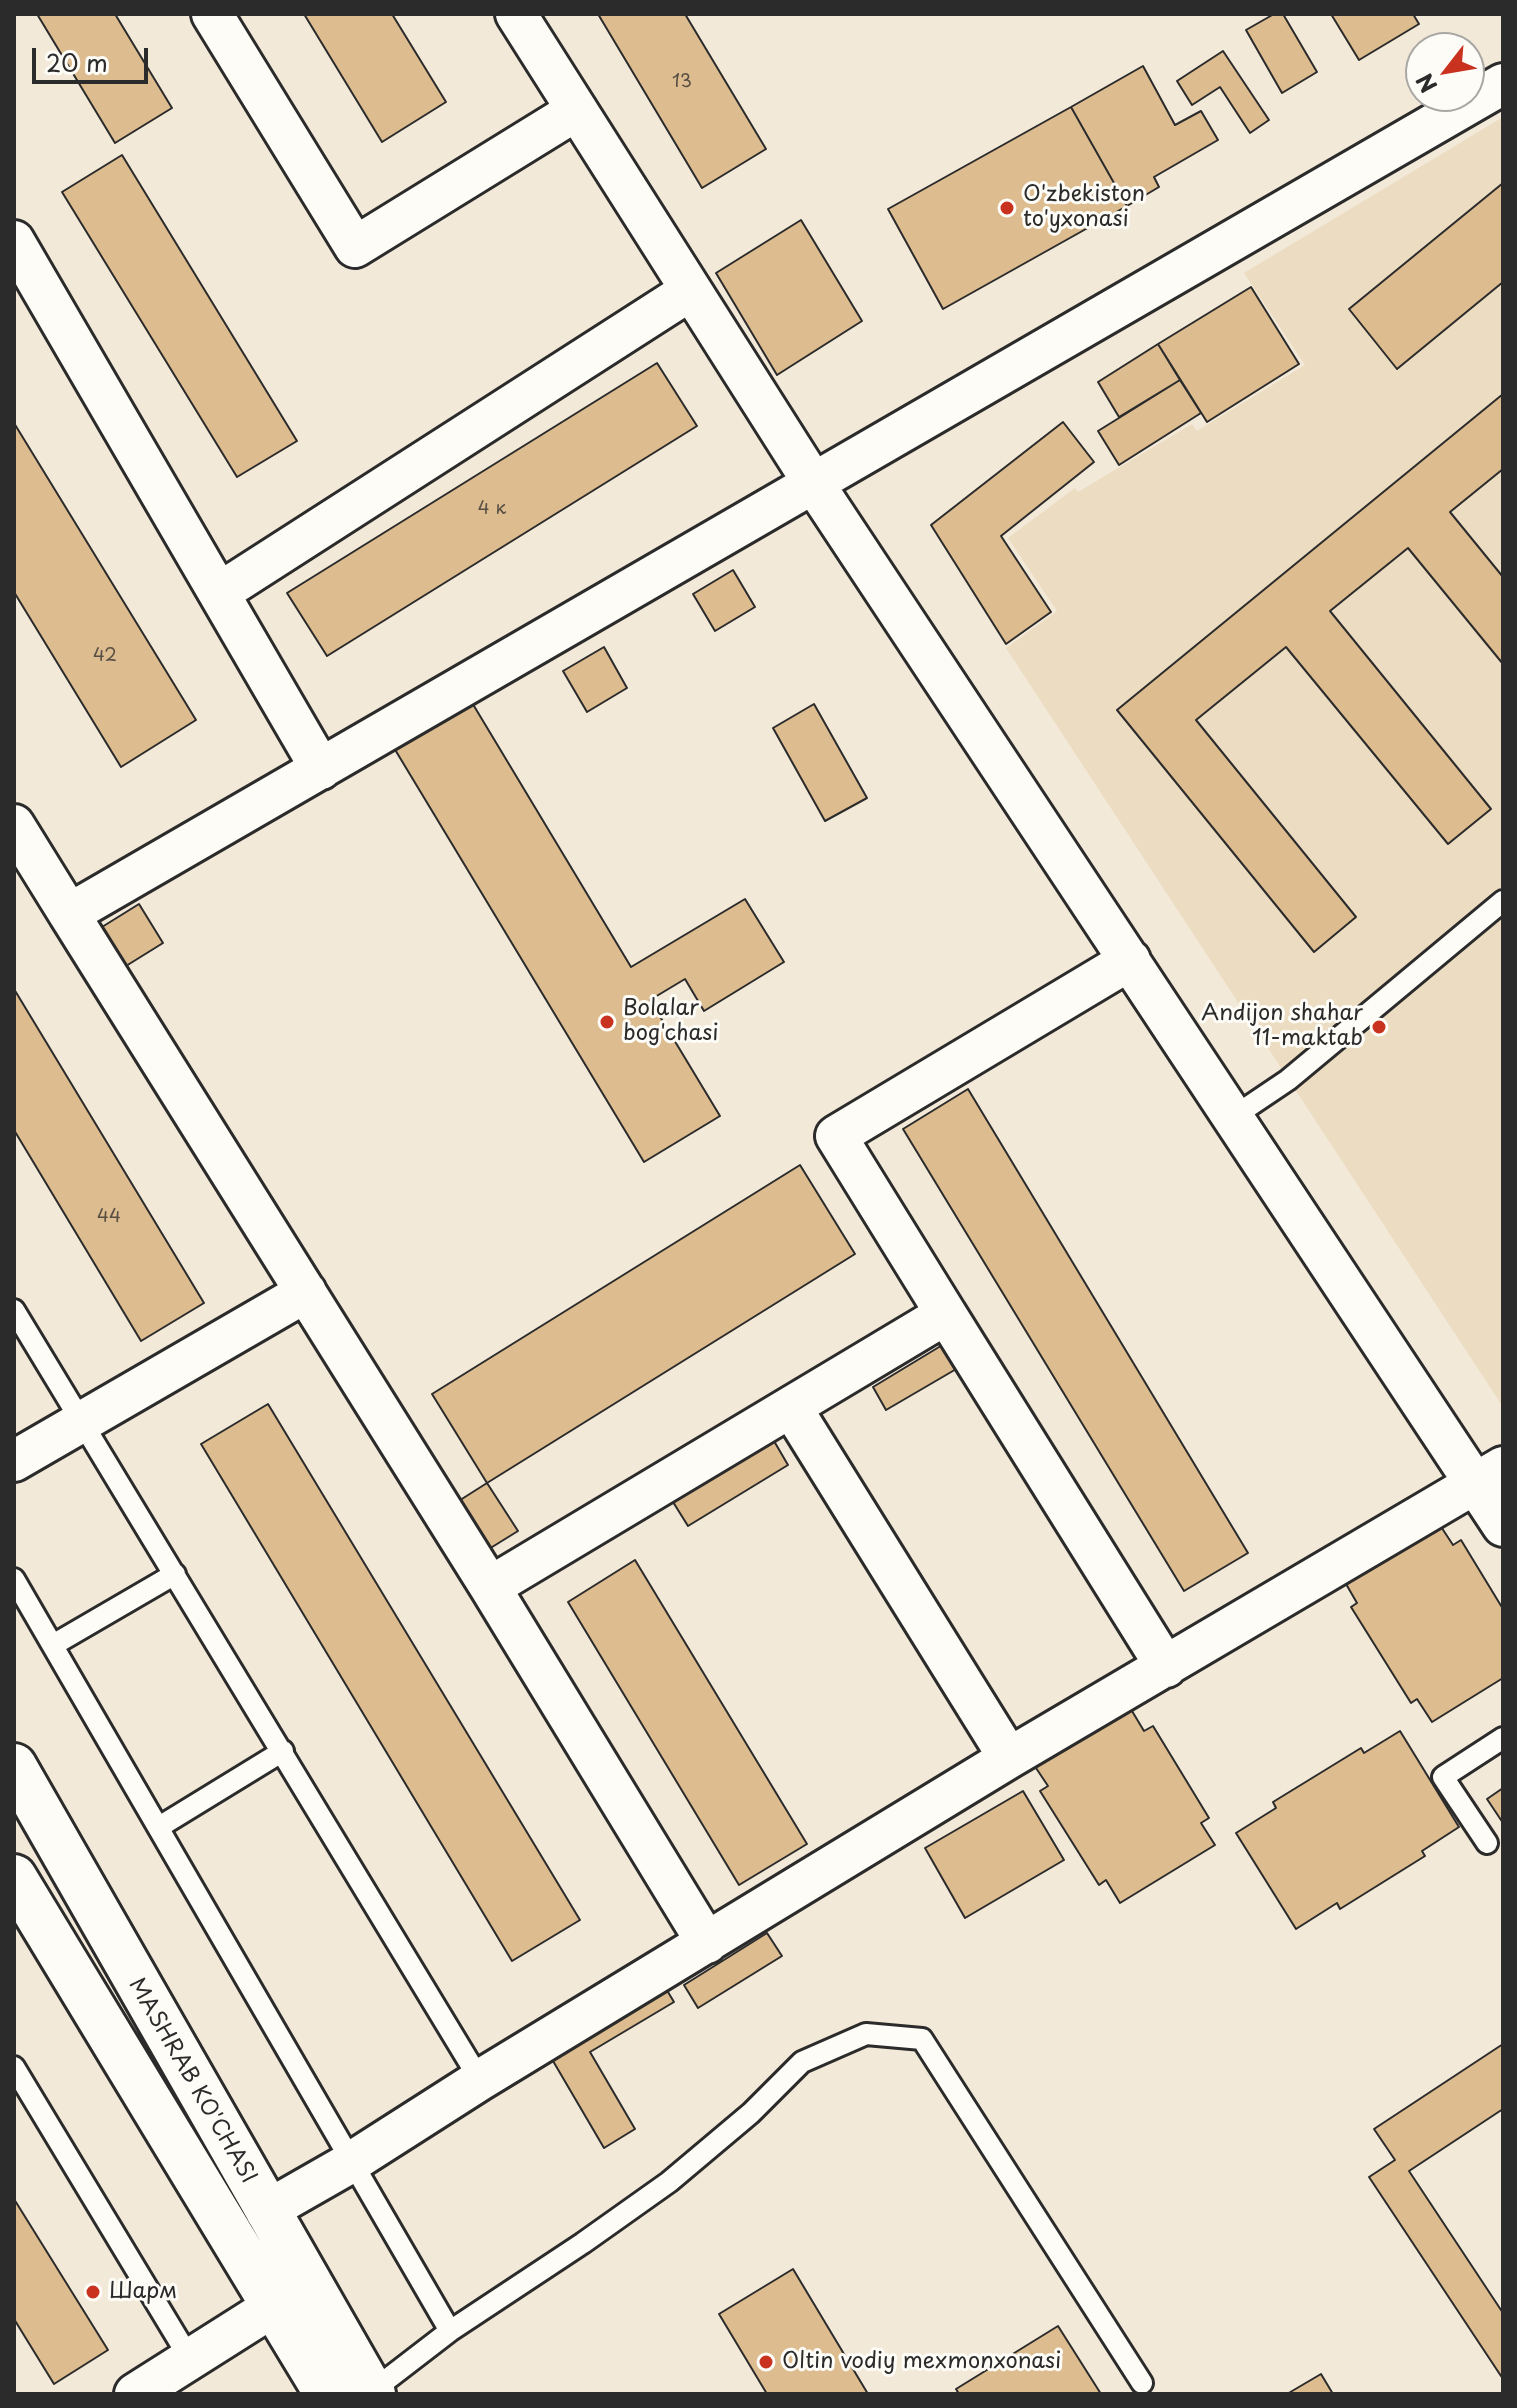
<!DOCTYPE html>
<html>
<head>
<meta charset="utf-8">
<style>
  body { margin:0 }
  #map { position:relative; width:1517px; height:2408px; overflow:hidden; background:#f3e9d8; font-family:"Playpen Sans",sans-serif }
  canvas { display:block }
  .frame { position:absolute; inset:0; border:16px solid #2b2b2b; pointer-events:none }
  .north { position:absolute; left:1405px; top:32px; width:80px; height:80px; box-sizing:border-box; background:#fdfcf7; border:2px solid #a9a8a5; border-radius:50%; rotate:239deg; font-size:22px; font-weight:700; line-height:32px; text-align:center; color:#2b2b2b }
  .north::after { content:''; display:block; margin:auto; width:28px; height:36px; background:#c8321e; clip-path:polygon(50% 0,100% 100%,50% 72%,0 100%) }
  .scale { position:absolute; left:32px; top:48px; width:116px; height:36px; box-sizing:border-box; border:4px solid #2b2b2b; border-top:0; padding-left:10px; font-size:24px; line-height:28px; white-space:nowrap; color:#2b2b2b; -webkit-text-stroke:6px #fdfcf7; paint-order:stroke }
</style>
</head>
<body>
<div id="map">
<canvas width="1517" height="2408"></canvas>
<div class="frame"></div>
<div class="north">N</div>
<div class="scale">20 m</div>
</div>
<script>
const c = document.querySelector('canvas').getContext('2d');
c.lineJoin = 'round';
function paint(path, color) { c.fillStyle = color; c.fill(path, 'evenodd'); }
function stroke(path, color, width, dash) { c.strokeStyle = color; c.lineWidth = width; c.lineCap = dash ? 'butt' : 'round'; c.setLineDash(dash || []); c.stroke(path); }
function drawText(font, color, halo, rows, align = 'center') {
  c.font = font + ' "Playpen Sans",sans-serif'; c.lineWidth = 6; c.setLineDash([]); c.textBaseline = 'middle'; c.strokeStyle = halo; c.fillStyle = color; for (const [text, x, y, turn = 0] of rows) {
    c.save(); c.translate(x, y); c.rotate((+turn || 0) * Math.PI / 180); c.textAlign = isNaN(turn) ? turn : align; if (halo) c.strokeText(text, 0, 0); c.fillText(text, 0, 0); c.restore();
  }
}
paint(new Path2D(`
  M1503,117V1407L1006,648L1057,611L1008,538L1075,488L1078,492L1192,424L1197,431L1305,365L1244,273Z`), '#ecdcc2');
const building = new Path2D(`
  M37,14H115L172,108L115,143Z
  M304,14H392L446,102L382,142Z
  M598,14H685L766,149L702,188Z
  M1274,14H1283L1317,72L1282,93L1246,30Z
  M1331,14H1413L1419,24L1359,60Z
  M1223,51L1269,120L1250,133L1220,87L1192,105L1177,81Z
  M1143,66L1175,125L1201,111L1218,140L1154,177L1159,187L1127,206L1071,107Z
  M1071,107L1127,206L943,309L888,209Z
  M122,155L297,441L237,477L62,192Z
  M1503,183V282L1397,369L1349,309Z
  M801,220L862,321L777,375L716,273Z
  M1251,287L1299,364L1207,422L1158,344Z
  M1158,344L1180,380L1119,417L1098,382Z
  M657,363L697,426L327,656L287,593Z
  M1180,380L1201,413L1119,465L1098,431Z
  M1503,394V469L1450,512L1503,577V664L1408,548L1330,611L1491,809L1448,844L1286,647L1196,720L1356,917L1314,952L1117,710Z
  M1063,422L1094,462L1001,536L1051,612L1006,644L931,525Z
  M14,423L196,720L121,767L14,592Z
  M733,570L755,607L715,631L693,594Z
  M604,647L627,688L587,712L563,671Z
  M465,691L631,967L745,899L784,962L704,1011L685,979L650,1000L720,1116L644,1162L388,738Z
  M814,704L867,798L825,821L773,728Z
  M139,904L163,943L126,966L102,927Z
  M14,989L204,1303L141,1341L14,1130Z
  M968,1089L1248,1553L1184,1591L903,1129Z
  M800,1165L855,1254L487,1483L432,1394Z
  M944,1344L958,1368L886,1410L873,1387Z
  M268,1404L580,1920L512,1961L201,1444Z
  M774,1441L788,1465L688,1526L673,1502Z
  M487,1483L518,1531L476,1557L446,1509Z
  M1436,1519L1453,1545L1461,1540L1503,1609V1678L1432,1722L1417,1699L1411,1703L1351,1607L1357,1603L1342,1577Z
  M635,1560L807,1844L739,1885L568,1602Z
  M1129,1706L1144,1731L1153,1726L1209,1818L1201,1823L1215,1845L1120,1903L1106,1880L1099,1885L1040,1791L1048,1786L1034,1765Z
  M1400,1731L1459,1827L1422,1851L1425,1856L1340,1909L1337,1903L1296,1929L1236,1833L1276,1808L1273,1802L1361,1748L1364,1753Z
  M1503,1788V1823L1487,1799Z
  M1023,1791L1064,1860L965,1918L925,1848Z
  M767,1933L782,1956L698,2008L684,1985Z
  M662,1982L674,2002L590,2052L635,2129L604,2148L546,2049Z
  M1503,2044V2109L1409,2171L1503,2313V2379L1369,2177L1395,2160L1374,2129Z
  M14,2199L108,2350L54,2384L14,2319Z
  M793,2269L868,2394H767L719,2314Z
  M1058,2326L1101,2394H959L956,2389Z
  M1321,2374L1333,2394H1287Z`);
paint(building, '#ddbc8f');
stroke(building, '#2b2b2b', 2);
const service = new Path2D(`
  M1233,1117L1288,1080L1503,901
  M14,1310L480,2080
  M14,1579L450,2331
  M53,1645L175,1574
  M159,1827L283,1751
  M1487,1843L1443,1777L1503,1738
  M14,2067L190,2359
  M372,2391L450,2331L583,2243L669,2182L751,2113L802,2062L866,2034L922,2039L1142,2383`);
const minor = new Path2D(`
  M212,14L355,247L577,110
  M516,14L814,484L1503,1526
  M14,241L321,769
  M219,593L691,290
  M14,825L69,914L1503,84
  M69,914L490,1587L707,1943
  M946,1314L836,1136L1130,960
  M791,1407L1009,1758
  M14,1461L306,1292
  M490,1587L946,1314L1166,1667
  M266,2211L350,2163L480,2080L1009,1758L1503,1467
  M135,2394L274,2306`);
const secondary = new Path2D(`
  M14,1766L373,2394
  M14,1877L327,2394`);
stroke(service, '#2b2b2b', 26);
stroke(minor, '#2b2b2b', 46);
stroke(secondary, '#2b2b2b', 50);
stroke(service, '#fdfcf7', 20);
stroke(minor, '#fdfcf7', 40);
stroke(secondary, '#fdfcf7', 44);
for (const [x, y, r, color] of [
  [1007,208,8,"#c8321e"],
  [607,1022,8,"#c8321e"],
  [1379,1027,8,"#c8321e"],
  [93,2292,8,"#c8321e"],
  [766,2362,8,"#c8321e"]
]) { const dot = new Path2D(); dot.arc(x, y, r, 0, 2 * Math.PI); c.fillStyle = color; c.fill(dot); stroke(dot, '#fdfcf7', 3); }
drawText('18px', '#584f44', null, [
  ["13",682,82],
  ["4 к",492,509],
  ["42",105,656],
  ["44",109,1217]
]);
drawText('22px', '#2b2b2b', '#fdfcf7', [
  ["O'zbekiston",1023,195],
  ["to'yxonasi",1023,220],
  ["Bolalar",623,1009],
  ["bog'chasi",623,1034],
  ["Andijon shahar",1363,1014,"right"],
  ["11-maktab",1363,1039,"right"],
  ["Шарм",109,2292],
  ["Oltin vodiy mexmonxonasi",782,2362]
], 'left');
drawText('22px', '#2b2b2b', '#fdfcf7', [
  ["MASHRAB KO'CHASI",192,2081,60]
]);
</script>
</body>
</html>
